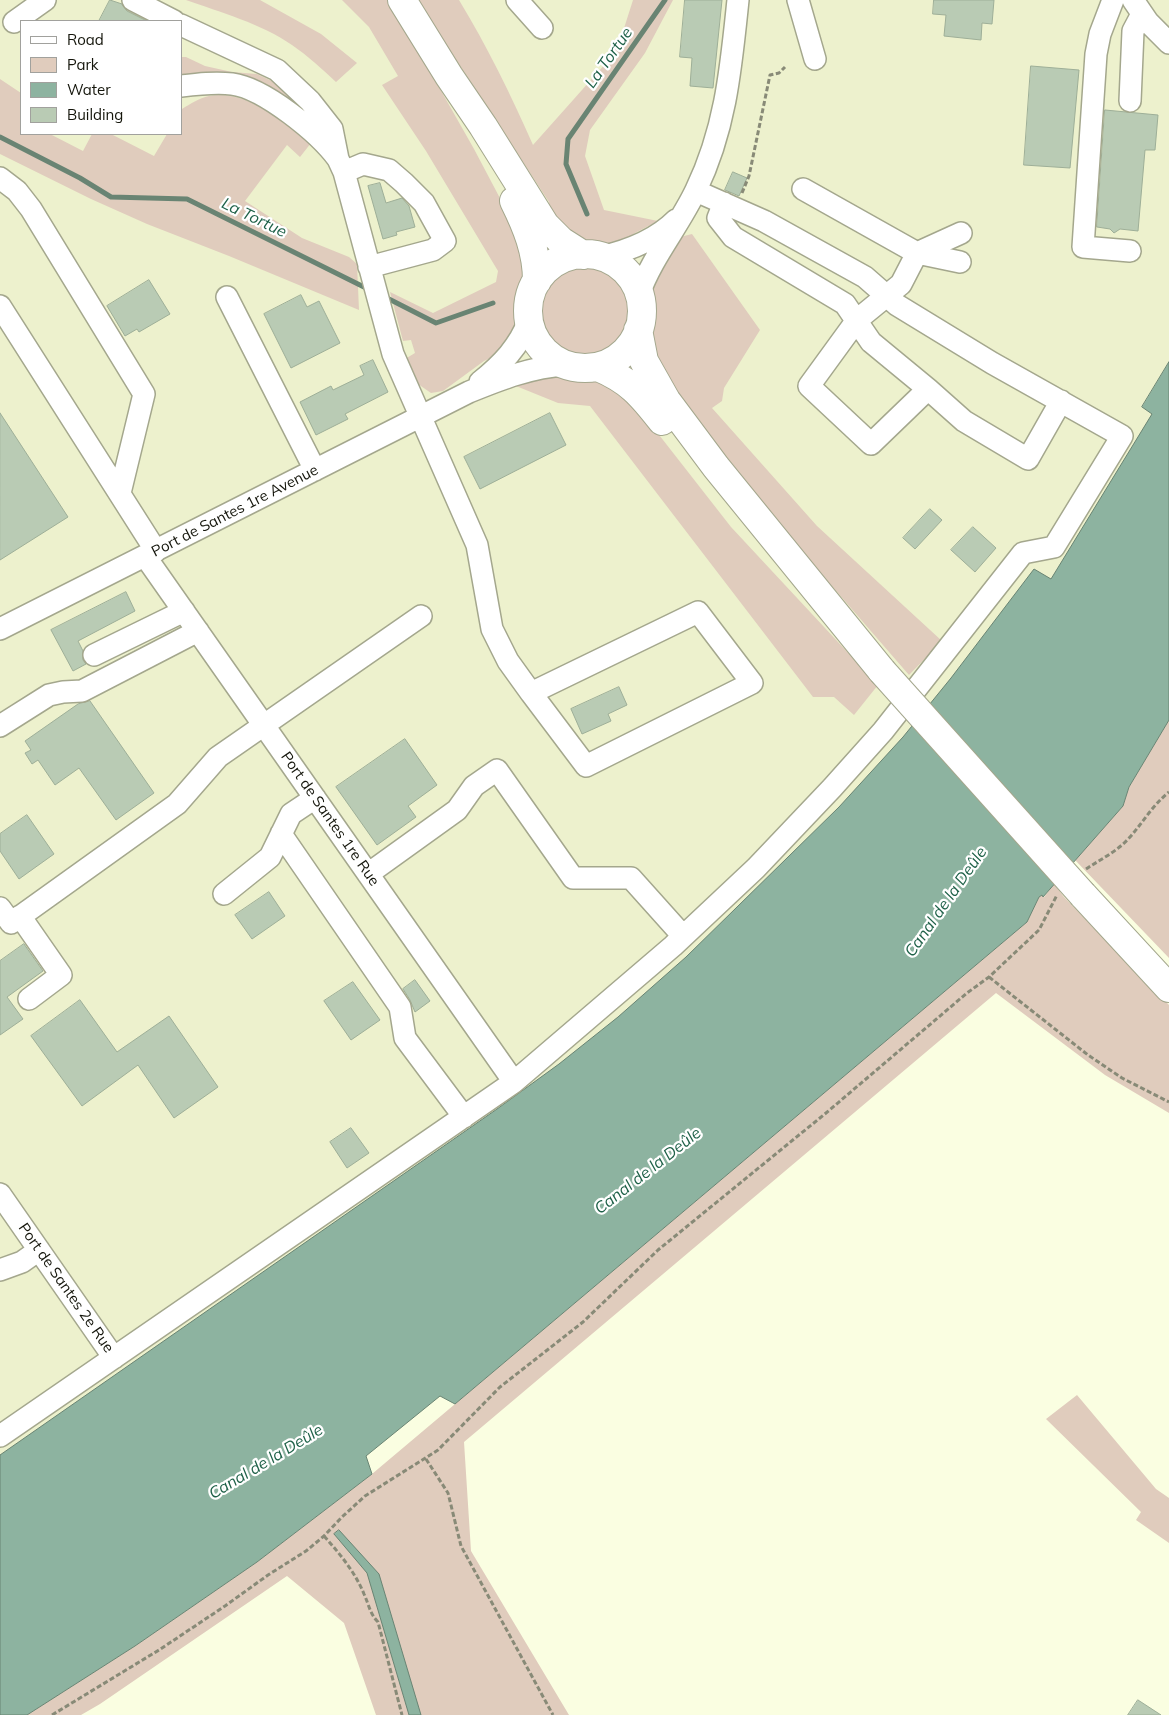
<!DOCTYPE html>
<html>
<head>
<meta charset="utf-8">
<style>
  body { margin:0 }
  #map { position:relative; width:1169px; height:1715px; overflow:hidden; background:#fafee1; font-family:Mulish,sans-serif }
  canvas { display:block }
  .legend { position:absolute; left:20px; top:20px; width:162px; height:115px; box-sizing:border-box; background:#fff; border:1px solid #a1a19d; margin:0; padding:6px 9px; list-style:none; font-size:15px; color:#14150b }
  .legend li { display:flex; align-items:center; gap:10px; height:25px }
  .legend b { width:25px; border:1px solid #a1a19d }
</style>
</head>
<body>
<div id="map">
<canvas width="1169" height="1715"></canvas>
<ul class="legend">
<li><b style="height:6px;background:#fff"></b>Road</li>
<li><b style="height:14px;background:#e0ccbd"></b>Park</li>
<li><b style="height:14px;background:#8db3a0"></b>Water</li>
<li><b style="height:14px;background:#b9cbb4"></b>Building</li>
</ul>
</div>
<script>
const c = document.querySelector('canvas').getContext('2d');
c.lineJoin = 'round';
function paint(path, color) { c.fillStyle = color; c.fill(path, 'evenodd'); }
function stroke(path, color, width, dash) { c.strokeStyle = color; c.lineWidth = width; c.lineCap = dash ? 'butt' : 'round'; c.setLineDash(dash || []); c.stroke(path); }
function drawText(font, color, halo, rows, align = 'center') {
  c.font = font + ' Mulish,sans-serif'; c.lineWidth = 4.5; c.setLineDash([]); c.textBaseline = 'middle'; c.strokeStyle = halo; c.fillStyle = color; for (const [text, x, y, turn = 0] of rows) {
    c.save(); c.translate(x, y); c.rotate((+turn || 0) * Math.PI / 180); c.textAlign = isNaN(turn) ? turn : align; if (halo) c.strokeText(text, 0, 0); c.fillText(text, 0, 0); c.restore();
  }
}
paint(new Path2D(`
  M0,0H1169V557L908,739L600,1064L0,1503ZM21,21H181V134H21Z`), '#edf1cd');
paint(new Path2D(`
  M186,0H260L321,34L357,63L336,82C322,69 308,56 292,45C262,24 220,12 186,0Z
  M342,0H387L414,43L474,149L521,238L526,281L519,303L518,324L501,353L484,361L443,391L431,393L418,384L405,359L415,353L411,340L403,341L390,292L433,313L496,282L498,271L426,151L382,85L398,76L369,27Z
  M417,0H459C487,46 511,95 533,145L606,63L619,44L633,0H673L645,53L590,130L585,156L604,210L658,221L635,233L619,245L596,248L577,240L549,215V202Z
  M181,57H186L205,66L232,72L257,74L276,83L307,111L306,116L181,78Z
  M0,79L21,93V134H50L83,151L92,134H111L154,156L167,134H181L182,109C190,104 199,98 209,96C246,89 285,122 311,143L300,157L287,145L245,201L302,238L349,257L357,264L359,310L229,256L147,224L91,199L0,154Z
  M692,234L760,330L724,388L722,401L712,408L817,526L942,641L909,675L785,532L684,403L678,401L646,334L652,309L651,279L680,237Z
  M539 312a46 46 0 1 1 92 0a46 46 0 1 1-92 0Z
  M554,371L613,381L631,399L731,527L878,685L854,715L834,697H813L590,406L558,403L511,384Z
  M1169,720V958L1075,860L1123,806L1129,787Z
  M1054,884L1064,897L1169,1005V1113L1105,1075L996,993L464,1442L471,1551L569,1715H376L344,1623L287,1576L100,1704L81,1715H27L135,1646L257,1562L372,1474L1027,922L1039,897L1042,895L1044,897Z
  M1077,1395L1156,1489L1169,1498V1543L1136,1520L1141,1512L1046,1419Z`), '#e0ccbd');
const water = new Path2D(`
  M1169,362V720L1129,787L1123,806L1043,897L1042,895L1039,897L1027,922L455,1404L440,1396L366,1456L372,1474L257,1562L135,1646L27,1715H0V1455L497,1109L559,1064L618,1017L686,957L839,807L903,737L951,678L1034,569L1051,579L1152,414L1142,407Z
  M339,1530L379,1574L421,1715H409L367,1573L334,1534Z`);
paint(water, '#8db3a0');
stroke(water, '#698473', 1);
stroke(new Path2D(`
  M0,137L80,178L111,197L187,199L368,289
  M587,214L566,164L568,139L665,0
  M385,297L436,323L493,303`), '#698473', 5);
const building = new Path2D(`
  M110,0L122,4L127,11L147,21H99Z
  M685,0H722L713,88L690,86L692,58L680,57Z
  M934,0H994L992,24L982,23L981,40L944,36L946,15L933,14Z
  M1031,66L1079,70L1070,168L1024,165Z
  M1105,110L1158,115L1155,150H1145L1138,231L1120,229L1114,233L1110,229L1097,227Z
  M733,172L747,178L739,196L725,190Z
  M380,183L386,203L402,198L409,206L415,227L396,232L397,235L383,239L368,186Z
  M149,280L170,314L139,332L137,329L125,336L107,306Z
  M301,295L307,307L319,301L340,343L291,368L264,314Z
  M373,360L388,392L345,414L348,419L316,435L300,402L331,386L333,390L364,375L360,366Z
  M0,413L68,517L0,560Z
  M550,413L566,445L480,489L464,457Z
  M930,509L942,520L915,549L903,538Z
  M973,527L996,548L975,572L951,550Z
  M126,592L135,611L78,641L83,651V660L86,664L73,671L51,630Z
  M619,687L627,705L608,714L611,721L582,734L571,709Z
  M90,701L154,793L116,820L79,768L55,785L38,760L32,764L25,753L31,750L25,741L78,704Z
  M405,739L437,785L408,806L416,817L377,845L336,787Z
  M27,815L54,854L19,879L0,851V834Z
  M269,892L285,916L252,939L235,915Z
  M24,944L43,971L7,997L23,1019L0,1035V961Z
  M415,980L430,1001L415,1012L410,1000L403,989Z
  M353,982L380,1020L351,1040L324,1001Z
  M80,1000L117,1052L169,1016L218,1087L174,1118L138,1065L82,1106L31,1036Z
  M351,1128L369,1153L347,1168L330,1142Z
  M1138,1700L1161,1715H1128Z`);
paint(building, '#b9cbb4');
stroke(building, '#9eaf98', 1);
const minor = new Path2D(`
  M133,0L174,21
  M517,0L542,28
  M798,0L815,59
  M1113,0L1100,34L1096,54L1083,247L1130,251
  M1133,0L1148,22L1169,43
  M14,22L45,0
  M181,25L277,70L310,101L332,129L338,159L344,172L393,354L477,545L492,629L508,661L531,693
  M181,86C198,84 215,82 232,84C264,88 319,133 338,159
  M1130,101L1133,31L1142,14
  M344,172L363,164L389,170L404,183L424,203L445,241L433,250L369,267
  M0,178L17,191L31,209L144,394L120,493
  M803,189L917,253L960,262
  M724,203L718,218L733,237L845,304L871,342L928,389L871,444L809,386L857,320L901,284L917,253L961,233
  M601,257C627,251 656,240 676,220
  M639,294C652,257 679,226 696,190C726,128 731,67 738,0
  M227,297L315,470
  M0,306L156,551
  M480,382C502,364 519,347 529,320
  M928,389L964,421L1028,459L1061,401
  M145,556L514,1082
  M698,612L752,683L586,766L531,693Z
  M0,629L469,392C501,379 531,367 566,365
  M94,655L184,611
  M0,726L49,695L63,692L82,691L198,631
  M281,834L400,1007L405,1038L464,1117
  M368,874L457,810L474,786L497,770L573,878H631L683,936
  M224,894L270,857L291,814L315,798
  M0,908L11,923L177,804L218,757L421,616
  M20,916L61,975L29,999
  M0,1194L114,1358
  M0,1270L22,1262L39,1250
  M0,1436L514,1082L673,946L756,868L832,788L883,731L1023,553L1054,547L1122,436L992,363L897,305L865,277L764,221L696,191`);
const major = new Path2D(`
  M402,0L449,76L483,126L545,225L561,241L583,255
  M514,201C527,227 537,252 537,281
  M528 311a57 57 0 1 1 114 0a57 57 0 1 1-114 0Z
  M638,330L644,361L666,400L716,467L882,671
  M598,367C629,380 641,394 662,421
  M1083,895L1169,988`);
stroke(minor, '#a4a78d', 24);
stroke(major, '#a4a78d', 30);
stroke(new Path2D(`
  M742,193L749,176L770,75L779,73L785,67
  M1086,869C1101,859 1118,851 1130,837C1144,821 1152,806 1169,792
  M989,977L1088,1055L1122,1078L1169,1102
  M426,1459L448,1493L461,1546L553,1715
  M324,1536C340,1554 355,1572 364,1594C369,1605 370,1614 378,1622L402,1715
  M52,1715L159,1650L225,1606L268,1575L306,1551L324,1536L342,1517L365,1496L438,1450L500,1387L583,1322L658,1250L826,1113L967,993L989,977L1039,930L1057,895`), '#888a77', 3, [5, 2.5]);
stroke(minor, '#fff', 21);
stroke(major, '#fff', 28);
const majorBridge = new Path2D(`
  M882,671L1083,895`);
stroke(majorBridge, '#a4a78d', 30, []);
stroke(majorBridge, '#fff', 28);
drawText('15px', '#14150b', '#fff', [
  ["Port de Santes 1re Avenue",235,511,-27],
  ["Port de Santes 1re Rue",330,819,55],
  ["Port de Santes 2e Rue",66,1288,55]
]);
drawText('italic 16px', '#1e6148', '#fff', [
  ["La Tortue",609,58,-55],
  ["La Tortue",254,218,26],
  ["Canal de la Deûle",946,902,-55],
  ["Canal de la Deûle",648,1171,-38],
  ["Canal de la Deûle",266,1462,-31]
]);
</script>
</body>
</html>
